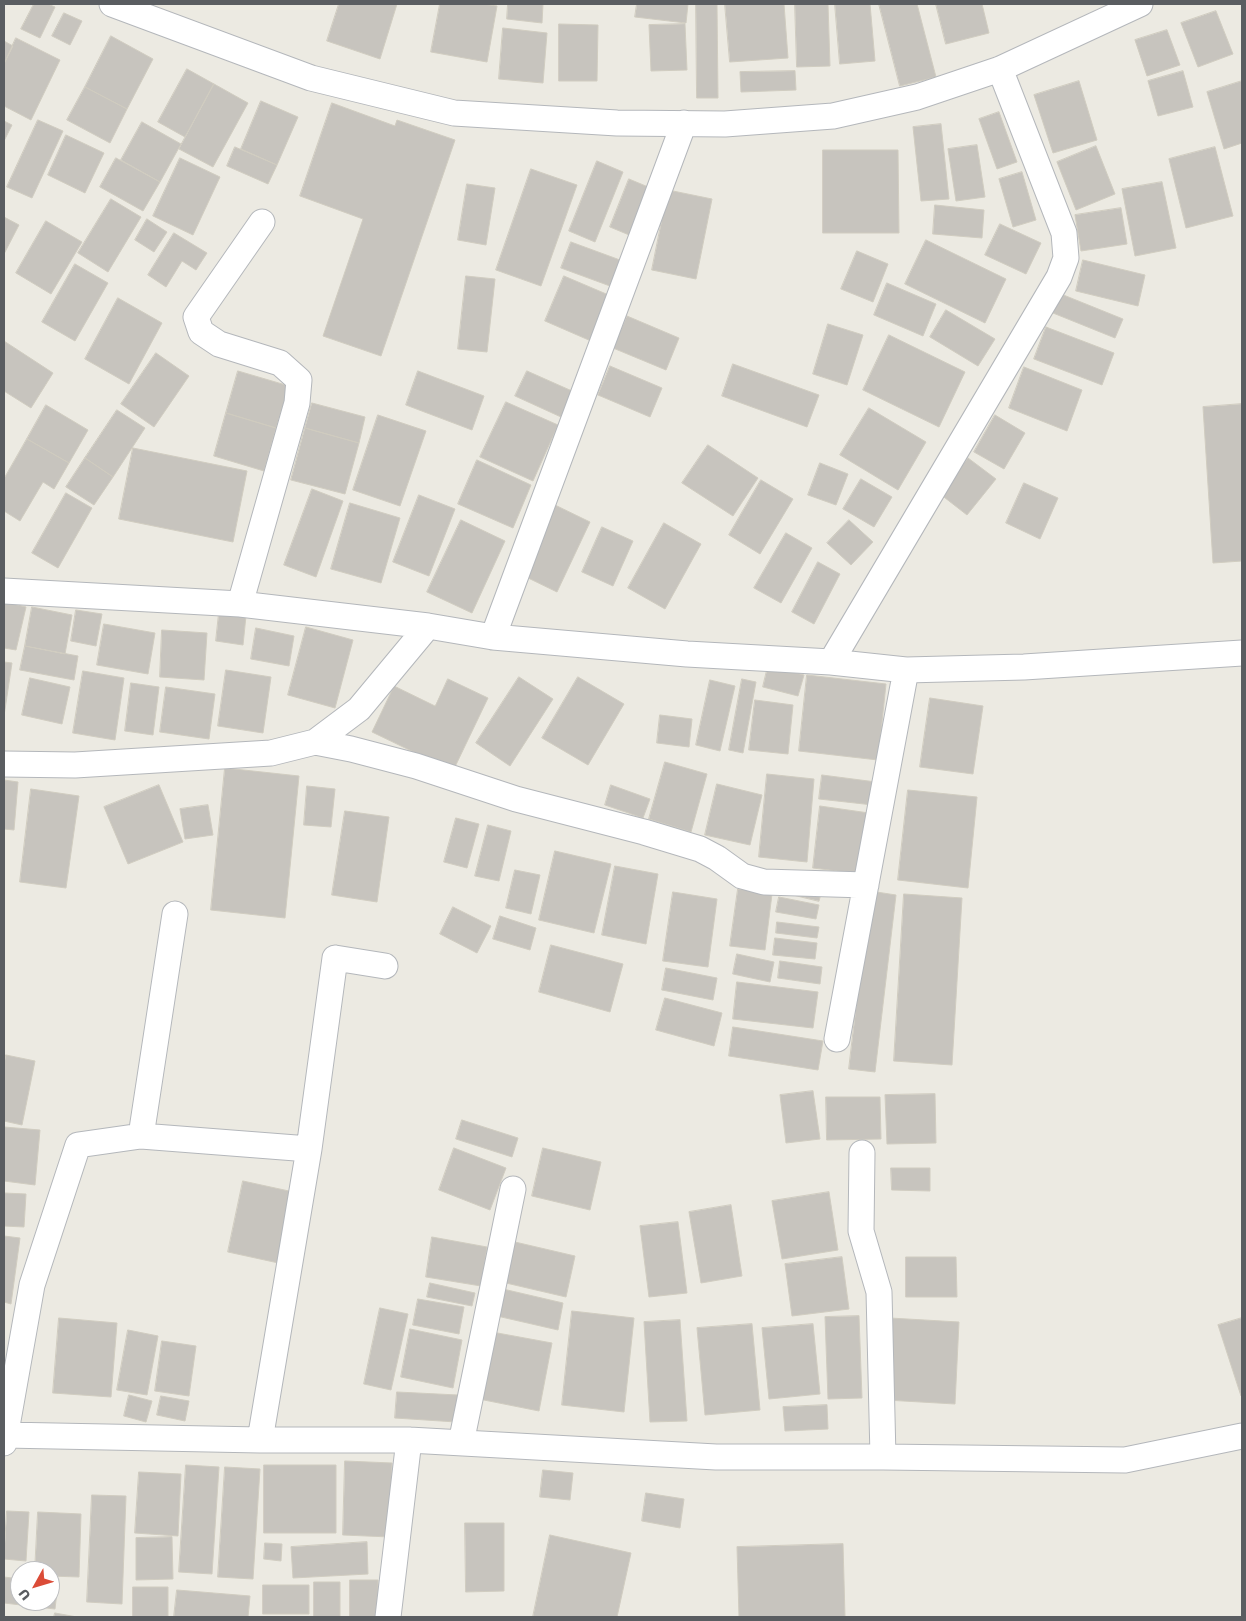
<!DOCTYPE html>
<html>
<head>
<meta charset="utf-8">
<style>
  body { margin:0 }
  #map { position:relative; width:1246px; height:1621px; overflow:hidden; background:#eceae2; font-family:"Work Sans",sans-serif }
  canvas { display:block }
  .frame { position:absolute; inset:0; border:5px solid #5a5d61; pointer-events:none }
  .north { position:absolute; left:10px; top:1561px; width:50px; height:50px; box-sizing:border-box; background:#fff; border:1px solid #bdbec0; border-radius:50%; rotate:231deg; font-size:14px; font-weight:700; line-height:20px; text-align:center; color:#5a5d61 }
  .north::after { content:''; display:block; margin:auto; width:18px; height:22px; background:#db4c38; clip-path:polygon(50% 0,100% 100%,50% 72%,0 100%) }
</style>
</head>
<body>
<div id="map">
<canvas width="1246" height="1621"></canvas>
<div class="frame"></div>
<div class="north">U</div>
</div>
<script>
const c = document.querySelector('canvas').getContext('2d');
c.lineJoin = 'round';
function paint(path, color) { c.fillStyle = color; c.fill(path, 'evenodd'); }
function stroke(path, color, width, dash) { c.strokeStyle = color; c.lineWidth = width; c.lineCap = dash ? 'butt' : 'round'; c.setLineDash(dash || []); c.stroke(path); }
const building = new Path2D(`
  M34,4H48L55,7L40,38L21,29Z
  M339,4H397L380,59L327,41Z
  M440,4H483L497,6L487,62L431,52Z
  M508,4H543L542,23L507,19Z
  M637,4H688L686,23L635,17Z
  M696,4H717L718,98H697Z
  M725,4H784L788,58L730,62Z
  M795,4H828L830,66L797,67Z
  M835,4H870L875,61L840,64Z
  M879,4H917L936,77L900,86Z
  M936,4H982L989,33L946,44Z
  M1216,11L1233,54L1198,67L1181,23Z
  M64,13L82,21L70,45L52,36Z
  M559,24L598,25L597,81H559Z
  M685,24L687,70L651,71L649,25Z
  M503,28L547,33L543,83L499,79Z
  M1167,30L1180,65L1147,76L1135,40Z
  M111,36L153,59L127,109L85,87Z
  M16,38L60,60L31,120L4,106V64Z
  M4,41L13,46L4,64Z
  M187,69L214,84L185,137L158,122Z
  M795,71L796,90L741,92L740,72Z
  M1183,71L1193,107L1158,116L1148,81Z
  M1079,81L1097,140L1053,153L1034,95Z
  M1242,81V143L1224,149L1207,92Z
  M214,84L248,103L213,167L179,149Z
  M85,87L127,109L110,143L67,120Z
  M261,101L298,117L277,165L241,149Z
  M332,103L395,126L397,120L455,140L381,356L323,336L363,219L300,196Z
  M999,112L1017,162L997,169L979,119Z
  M38,120L63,131L32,198L7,187Z
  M4,121L12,125L4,141Z
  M142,122L181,144L160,182L121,160Z
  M941,124L949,199L921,201L913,127Z
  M66,135L104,153L85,193L48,175Z
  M977,145L985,197L956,201L948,149Z
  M1096,146L1115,194L1076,210L1057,162Z
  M235,147L277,165L268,184L227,166Z
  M1215,147L1233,216L1186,228L1169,159Z
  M823,150H898L899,233H823Z
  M116,158L160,182L143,211L100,187Z
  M180,158L220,177L193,235L153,216Z
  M597,161L623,172L595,242L569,231Z
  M531,169L577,185L541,286L496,270Z
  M1022,172L1036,220L1013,227L999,179Z
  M629,179L653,189L634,237L610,227Z
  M1162,182L1176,248L1135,256L1122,189Z
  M467,184L495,188L486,245L458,240Z
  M668,190L712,199L696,279L652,270Z
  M111,199L141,217L108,272L78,253Z
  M935,205L984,210L982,238L933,234Z
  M1121,208L1127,244L1081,251L1075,215Z
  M4,217L19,225L4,254Z
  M147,219L167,232L154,252L135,240Z
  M46,221L82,242L51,294L16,273Z
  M1000,224L1041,243L1026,274L985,255Z
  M174,233L207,253L196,270L182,261L166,287L148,275Z
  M926,240L1006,279L985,323L905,284Z
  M571,242L620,260L610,286L561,268Z
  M857,251L888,264L873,302L841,289Z
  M1083,260L1145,275L1138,306L1076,291Z
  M75,264L108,283L75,341L42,322Z
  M466,276L495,279L487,352L458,349Z
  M564,276L611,296L591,341L545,321Z
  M887,283L936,304L923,336L874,315Z
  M1061,294L1123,319L1115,338L1053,313Z
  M118,298L162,323L129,384L85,359Z
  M946,310L995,339L978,366L930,337Z
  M627,316L679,338L666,370L613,348Z
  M828,324L863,335L847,385L813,374Z
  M1046,327L1114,353L1102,385L1034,359Z
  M889,335L965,372L939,427L863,390Z
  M4,341L53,373L31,408L4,391Z
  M156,353L189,376L154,427L121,404Z
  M733,364L819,395L807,427L722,396Z
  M610,366L662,388L650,417L598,395Z
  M1024,367L1082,390L1067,431L1009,408Z
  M238,371L289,386L276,428L226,413Z
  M418,371L484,396L472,430L406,405Z
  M527,371L572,391L561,417L515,396Z
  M506,402L558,425L533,481L480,457Z
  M312,403L365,417L359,443L305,428Z
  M1242,404V561L1213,563L1203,407Z
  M46,405L88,430L69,463L27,439Z
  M869,408L926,442L898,490L840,455Z
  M117,410L145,428L113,477L85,458Z
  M226,413L276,428L264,471L214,456Z
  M378,415L426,431L400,506L353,490Z
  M995,415L1025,433L1004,469L974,452Z
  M305,428L359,443L345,494L291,480Z
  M27,439L69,463L54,489L43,482L20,521L4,511V479Z
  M708,445L758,478L733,516L682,483Z
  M133,448L247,471L233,542L119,519Z
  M85,458L113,477L94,505L66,487Z
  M968,458L996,479L967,515L940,494Z
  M477,460L531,485L513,528L458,504Z
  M820,463L848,474L836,505L808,495Z
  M861,479L892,497L874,527L843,509Z
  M761,480L793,499L760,554L729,535Z
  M1024,483L1058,498L1040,539L1006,523Z
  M312,489L343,501L316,577L284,565Z
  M66,493L92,508L58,568L32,553Z
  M419,495L455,509L429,576L393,562Z
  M350,503L400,518L381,583L331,569Z
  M555,505L590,522L557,592L522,575Z
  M461,520L505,541L472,613L427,592Z
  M849,520L873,542L851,565L827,543Z
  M664,523L701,544L665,609L628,588Z
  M602,527L633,541L613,586L582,572Z
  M786,533L812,548L781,603L754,588Z
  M818,562L840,574L814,624L792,612Z
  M4,602L26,607L16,650L4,648Z
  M32,607L72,615L65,654L25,646Z
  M76,610L102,614L96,646L71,641Z
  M219,613L246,616L243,645L216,641Z
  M104,624L155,633L148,674L97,665Z
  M306,627L353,640L335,708L288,695Z
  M256,628L294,636L289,666L251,659Z
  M162,630L207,633L204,680L160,677Z
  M25,646L78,656L74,680L20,670Z
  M4,662L12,663L4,716Z
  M768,666L804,675L798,696L763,687Z
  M226,670L271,677L263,733L218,726Z
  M83,671L124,678L115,740L73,733Z
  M807,675L886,684L878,760L799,751Z
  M519,677L553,699L510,766L476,743Z
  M578,677L624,704L588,765L542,738Z
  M30,678L70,687L62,724L22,715Z
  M448,679L488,698L453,771L372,732L394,686L435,706Z
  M742,679L756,682L743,753L729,750Z
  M710,680L735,686L720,751L696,745Z
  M131,683L159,687L153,735L125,731Z
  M166,687L215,694L209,739L160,732Z
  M930,698L983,706L973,774L920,767Z
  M755,700L793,705L788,754L749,750Z
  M660,715L692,719L689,747L657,743Z
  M665,762L707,774L691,832L649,819Z
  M225,768L299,776L285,918L211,910Z
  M767,774L814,779L807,862L759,857Z
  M822,775L876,782L873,805L819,799Z
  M4,780L18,782L14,830L4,829Z
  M717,784L762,795L750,845L705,835Z
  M159,785L183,842L128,864L104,807Z
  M611,785L650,799L643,818L605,805Z
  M307,786L335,789L331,827L304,825Z
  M31,789L79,796L66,888L20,882Z
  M908,790L977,797L968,888L898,880Z
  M208,805L213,835L185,839L180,809Z
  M820,806L869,813L862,874L813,868Z
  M345,811L389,817L377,902L332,895Z
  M456,818L479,824L467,868L444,862Z
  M488,825L511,831L499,881L475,876Z
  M555,851L611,864L594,933L539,920Z
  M615,866L658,874L646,944L602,935Z
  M515,870L540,875L531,914L506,908Z
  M738,889L772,894L765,950L730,946Z
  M870,891L896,895L875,1072L849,1069Z
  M673,892L717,899L708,967L663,961Z
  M781,892L821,894L819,901Z
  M904,894L962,898L952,1065L894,1061Z
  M779,897L819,905L816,919L776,912Z
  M453,907L491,926L477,953L440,934Z
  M500,916L536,928L530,950L493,939Z
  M777,922L819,927L817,938L776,933Z
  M775,938L817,943L815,959L773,955Z
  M551,945L623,964L610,1012L539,992Z
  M737,954L774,962L770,982L733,974Z
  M780,961L822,967L820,984L778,978Z
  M666,968L717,978L713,1000L662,990Z
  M737,982L818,992L813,1028L733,1019Z
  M665,998L722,1013L714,1046L656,1030Z
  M733,1027L823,1041L818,1070L729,1056Z
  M6,1055L35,1061L22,1125L4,1121V1065Z
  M813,1091L820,1139L786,1143L780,1095Z
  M935,1094L936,1143L887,1144L885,1095Z
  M826,1097H880L881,1139L827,1140Z
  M462,1120L518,1138L512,1157L456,1139Z
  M4,1127L40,1130L35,1185L4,1181Z
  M454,1148L506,1168L490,1210L439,1190Z
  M543,1148L601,1162L590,1210L532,1196Z
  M891,1168H930V1191L892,1190Z
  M243,1181L298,1193L283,1264L228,1252Z
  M829,1192L838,1250L782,1259L772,1201Z
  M4,1193L26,1194L24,1227L4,1226Z
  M731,1205L742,1276L701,1283L689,1212Z
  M678,1222L687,1293L649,1297L640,1226Z
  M4,1236L20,1238L11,1304L4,1302Z
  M432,1237L487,1247L481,1286L426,1277Z
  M515,1242L575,1256L566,1297L506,1283Z
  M842,1257L849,1309L792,1316L785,1264Z
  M906,1257H956L957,1297H906Z
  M430,1283L475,1293L472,1306L427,1297Z
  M503,1289L563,1303L558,1330L497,1316Z
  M418,1299L464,1307L459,1334L413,1325Z
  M380,1308L408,1314L391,1390L364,1384Z
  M572,1311L634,1318L624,1412L562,1405Z
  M859,1316L862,1398L828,1399L825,1317Z
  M59,1318L117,1323L111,1397L53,1393Z
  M890,1318L959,1322L955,1404L886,1400Z
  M1242,1318V1395L1241,1396L1218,1325Z
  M680,1320L687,1421L650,1422L644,1322Z
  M752,1324L760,1410L705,1415L697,1328Z
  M813,1324L820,1394L769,1399L762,1328Z
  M410,1329L462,1340L453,1388L401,1377Z
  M128,1330L158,1336L147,1395L117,1390Z
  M492,1332L552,1343L539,1411L479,1399Z
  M162,1341L196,1346L189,1396L155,1391Z
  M397,1392L458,1395L456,1422L395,1418Z
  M129,1395L152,1401L146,1422L124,1416Z
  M161,1396L189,1401L185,1421L157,1415Z
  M827,1405L828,1429L785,1431L783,1407Z
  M345,1461L392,1463L390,1537L343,1535Z
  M186,1465L219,1467L212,1574L179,1572Z
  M264,1465H336V1533H264Z
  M225,1467L260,1469L253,1579L218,1577Z
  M543,1470L573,1473L570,1500L540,1497Z
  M139,1472L181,1474L178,1536L135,1533Z
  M646,1493L684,1499L680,1528L642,1521Z
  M92,1495L126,1496L122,1604L87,1602Z
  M7,1511L29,1512L26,1561L4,1559Z
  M38,1512L81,1514L79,1577L50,1576V1571H35Z
  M465,1523H504V1591L466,1592Z
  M550,1535L631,1553L617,1617H533Z
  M172,1537L173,1579L136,1580V1538Z
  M367,1542L368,1574L293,1578L291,1547Z
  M265,1543L282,1544L281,1561L264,1559Z
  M843,1544L845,1617H739L737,1547Z
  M4,1577L20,1579V1601H50V1582L58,1583L55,1609L4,1603Z
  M350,1580H378V1617H350Z
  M314,1582H340V1617H314Z
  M263,1585H309V1614H263Z
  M133,1587H168V1617H133Z
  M177,1590L250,1596L248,1617H174Z
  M55,1613L77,1617H54Z`);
paint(building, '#c7c4be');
stroke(building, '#d0ccc0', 1);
const street = new Path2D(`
  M112,4L311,78L454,113L617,123L725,124L833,116L917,97L1000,69L1140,4
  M4,591L240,604L428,626L493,637L687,654L831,662L906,670L1024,667L1242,653
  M240,604L297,403L299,380L280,363L219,344L201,332L196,317L262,222
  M493,637L684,123
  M831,662L1059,277L1066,258L1064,233L1000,69
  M315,742L351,749L416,766L516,799L644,832L700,849L717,858L742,876L764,882L866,885
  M4,764L75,765L271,753L315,742L359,709L428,626
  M837,1039L906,670
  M141,1136L175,914
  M309,1149L335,958L385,966
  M862,1153L861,1231L879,1292L883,1457
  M4,1435L260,1440H409L716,1457H883L1125,1460L1242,1436
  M4,1443L32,1285L78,1145L141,1136L309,1149L260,1440
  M461,1443L513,1189
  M388,1617L409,1440`);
stroke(street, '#b4b7bb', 27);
stroke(street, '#fff', 25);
</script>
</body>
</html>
